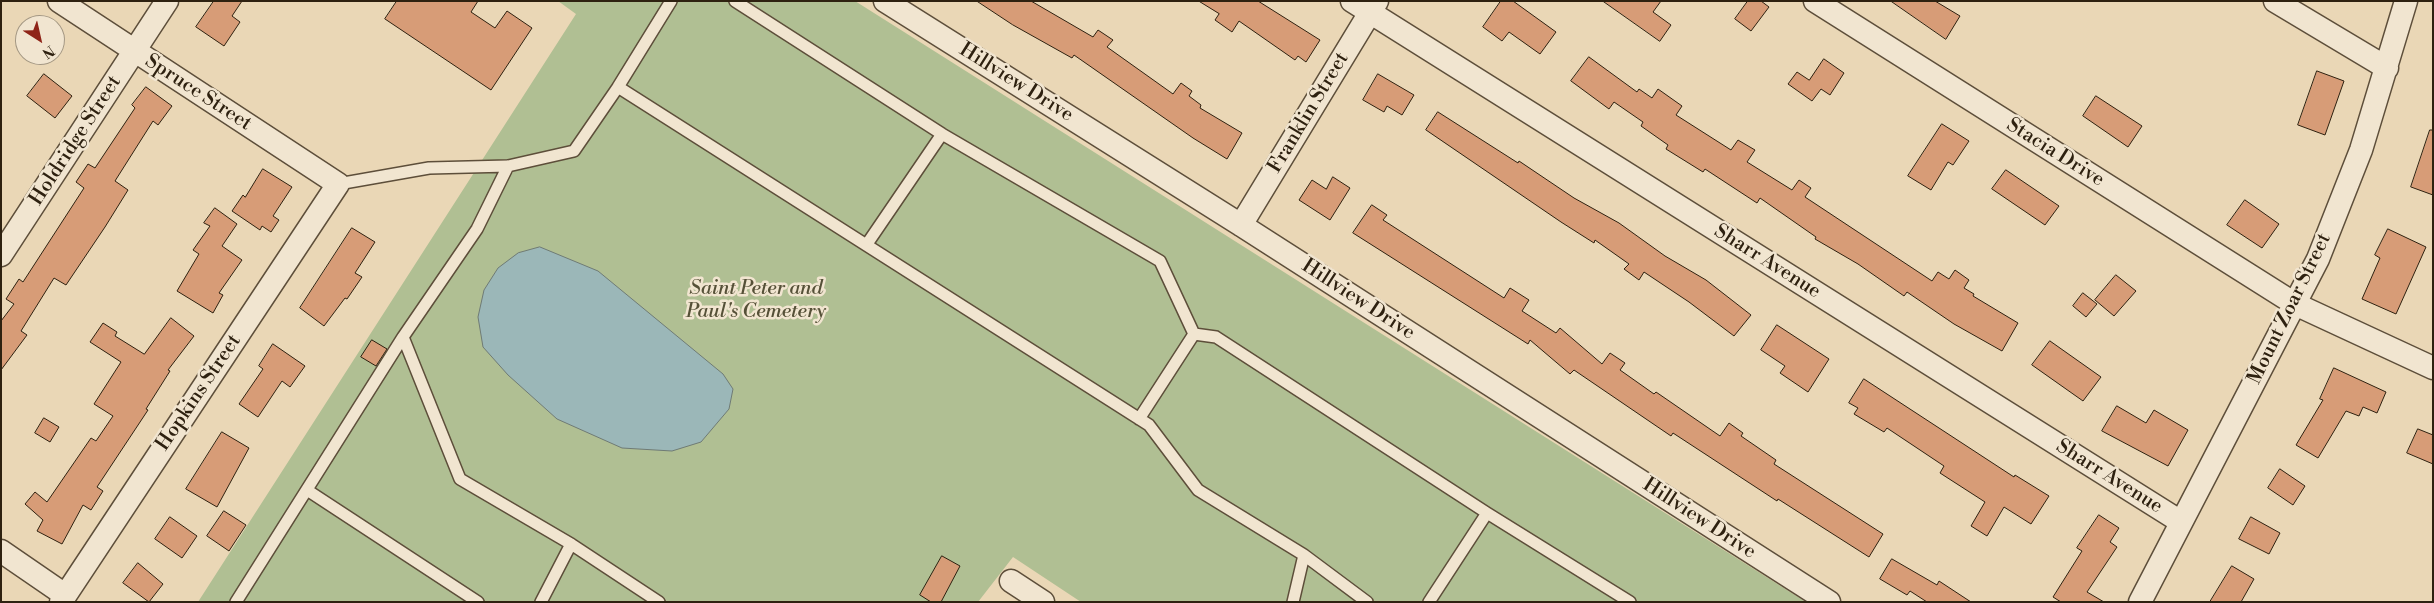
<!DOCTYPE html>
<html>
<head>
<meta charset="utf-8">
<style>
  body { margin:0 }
  #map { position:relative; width:2434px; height:603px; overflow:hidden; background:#ead7b6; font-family:"Libre Bodoni",serif }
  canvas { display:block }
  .frame { position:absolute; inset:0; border:2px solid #2e2110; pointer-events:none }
  .north { position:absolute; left:15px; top:15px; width:50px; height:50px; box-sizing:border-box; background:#f1e5d0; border:1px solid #a39783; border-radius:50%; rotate:145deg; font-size:14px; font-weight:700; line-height:20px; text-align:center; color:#2e2110 }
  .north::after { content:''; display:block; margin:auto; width:18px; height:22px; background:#8f2418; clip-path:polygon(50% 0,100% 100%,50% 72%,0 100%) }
</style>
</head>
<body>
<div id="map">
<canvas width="2434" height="603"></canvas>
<div class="frame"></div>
<div class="north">N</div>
</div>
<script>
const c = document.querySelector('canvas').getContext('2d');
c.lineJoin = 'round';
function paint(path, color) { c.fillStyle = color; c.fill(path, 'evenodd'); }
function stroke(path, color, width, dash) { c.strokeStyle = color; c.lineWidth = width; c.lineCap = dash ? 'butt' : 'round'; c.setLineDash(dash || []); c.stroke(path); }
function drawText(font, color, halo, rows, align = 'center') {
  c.font = font + ' "Libre Bodoni",serif'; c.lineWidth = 5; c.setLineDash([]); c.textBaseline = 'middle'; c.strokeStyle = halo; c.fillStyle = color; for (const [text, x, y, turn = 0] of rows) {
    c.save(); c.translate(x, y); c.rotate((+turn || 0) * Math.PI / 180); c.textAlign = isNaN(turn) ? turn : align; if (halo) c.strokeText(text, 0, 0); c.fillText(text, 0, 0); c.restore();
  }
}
paint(new Path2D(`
  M558,1H855L1806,602H1081L1013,557L978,602H198L576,14Z`), '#b0bf93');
const water = new Path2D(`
  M540,247L598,271L723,374L733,389L729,409L701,442L672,451L622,448L557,419L508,375L483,347L478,317L484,290L498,268L518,253Z`);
paint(water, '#9bb7b8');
stroke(water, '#6f7b75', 1);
const building = new Path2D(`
  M214,1H242L232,16L240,22L224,46L196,27Z
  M397,1H478L471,12L495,28L507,11L532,28L491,90L385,19Z
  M977,1H1031L1093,37L1098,30L1113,40L1107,47L1173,94L1181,83L1192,91L1189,96L1201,105L1200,108L1242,133L1227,159L1193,138L1074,55L1072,58L1013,25Z
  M1199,1H1258L1320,40L1306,62L1298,56L1295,60L1239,21L1232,32L1215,20L1219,14Z
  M1501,1H1513L1556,32L1540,54L1509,32L1502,41L1483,27Z
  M1603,1H1661L1653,12L1671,25L1660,41Z
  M1748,1H1761L1769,7L1751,31L1735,19Z
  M1891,1H1935L1960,16L1946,39Z
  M1589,57L1637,92L1639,89L1652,98L1658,89L1682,106L1676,115L1731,150L1738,140L1755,150L1747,162L1792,190L1799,180L1811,188L1805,197L1932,281L1938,272L1949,279L1955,270L1969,280L1964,288L1974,294L1973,296L2018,323L2002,351L1954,324L1907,292L1904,296L1858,264L1815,239L1816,237L1760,198L1757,203L1705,169L1703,172L1666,149L1668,145L1641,126L1643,122L1614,102L1609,109L1571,81Z
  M1824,59L1844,73L1830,95L1821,89L1812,101L1788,84L1797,72L1809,80Z
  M2317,71L2344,81L2325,135L2298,125Z
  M44,74L72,96L55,118L27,96Z
  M1378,74L1414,95L1402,115L1387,106L1384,112L1363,100Z
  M146,87L172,106L158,125L153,121L115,181L128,190L105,227L66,285L54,278L21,331L27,335L1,370V321L14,304L6,299L19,279L23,282L84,188L76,182L88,164L95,168L135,108L132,105Z
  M2096,96L2142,126L2128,147L2083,116Z
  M1438,112L1518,163L1519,161L1574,198L1619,223L1665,256L1706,280L1751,315L1734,336L1689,302L1644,272L1639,280L1624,269L1629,264L1595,240L1594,243L1561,222L1426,130Z
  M1942,124L1969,141L1953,165L1948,162L1931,190L1908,176Z
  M2430,130H2433V195L2411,187Z
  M263,169L292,187L273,216L279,220L271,232L262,226L260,230L232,211L243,195L245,197Z
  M2006,170L2059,206L2045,225L1992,189Z
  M1333,177L1350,188L1330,220L1299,200L1312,180L1326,189Z
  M2245,200L2279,224L2262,248L2227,225Z
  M1372,205L1387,215L1383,220L1504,298L1510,288L1529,300L1522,311L1556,333L1560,328L1602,364L1610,353L1625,363L1620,370L1654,394L1656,392L1720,436L1729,423L1743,433L1741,436L1776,460L1774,464L1883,534L1869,557L1778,499L1777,501L1673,433L1671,436L1574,370L1570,374L1530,340L1528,344L1353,233Z
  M215,208L237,224L222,246L242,260L219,293L223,295L213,313L177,291L199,254L193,250L210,226L204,223Z
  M352,228L375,242L355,273L362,277L347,299L345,298L324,326L300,308Z
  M2388,229L2426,247L2396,314L2362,299L2380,258L2375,255Z
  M2116,275L2136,291L2114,316L2095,300Z
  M2083,293L2097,304L2086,317L2073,306Z
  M171,318L194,336L168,370L170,371L146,409L148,410L97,487L103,491L91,510L83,505L62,544L37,531L43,520L25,504L35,492L47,502L91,438L96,441L113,416L94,404L121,362L90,342L103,323L117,332L115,336L144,354Z
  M1777,325L1829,359L1808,392L1780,373L1785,366L1761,350Z
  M372,340L387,349L376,366L361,357Z
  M2050,341L2101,377L2083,401L2032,365Z
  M273,344L305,366L290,387L282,381L258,417L239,404L263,369L259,366Z
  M2334,368L2386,392L2377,413L2363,407L2359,416L2346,411L2318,458L2296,445L2323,400L2320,399Z
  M1864,379L2014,477L2015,475L2049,496L2031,524L2004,507L1987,536L1971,526L1985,502L1940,473L1944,466L1887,428L1884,432L1854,414L1858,408L1849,403Z
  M2117,406L2146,423L2154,410L2188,430L2168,466L2102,431Z
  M44,418L59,427L50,442L35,433Z
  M2418,429L2433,435V464L2407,453Z
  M222,432L249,448L217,507L186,489Z
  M2280,469L2305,486L2293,505L2268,488Z
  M224,511L246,525L229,551L207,536Z
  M2099,515L2119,528L2110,542L2117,547L2087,592L2104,602H2061L2053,597L2082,551L2077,548Z
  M170,517L197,536L182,558L155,539Z
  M2251,517L2280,533L2269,554L2239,539Z
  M942,556L960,566L941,602H931L920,595Z
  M1892,559L1937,585L1939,581L1971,602H1927L1910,591L1907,595L1880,579Z
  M138,563L163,584L149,602L123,583Z
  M2232,566L2254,579L2241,602H2210Z`);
paint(building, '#d79c77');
stroke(building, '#2e2110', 1);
const lane = new Path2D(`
  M671,1L618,87L1149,425L1198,490L1304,555L1367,602
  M735,1L942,134L1160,261L1194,334L1216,337L1487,513L1630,602
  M338,184L429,168L508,166L574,151L618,87
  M867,244L942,134
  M403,337L477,229L508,166
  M1139,419L1194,334
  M307,490L478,602
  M236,602L403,337L460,479L571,544L659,602
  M541,602L571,544
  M1293,602L1304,555
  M1429,602L1487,513`);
const street = new Path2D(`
  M59,1L338,184L61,602
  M885,1L1241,225L1829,602
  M1352,1L2181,522
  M1815,1L2295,304L2433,368
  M2275,1L2387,68
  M1241,225L1377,1
  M1,255L167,1
  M1,551L65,595
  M1011,581L1043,602
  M2140,602L2318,259L2361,150L2406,1`);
stroke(lane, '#5d4e3a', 14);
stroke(street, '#5d4e3a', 25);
stroke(lane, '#f1e5d0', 11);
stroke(street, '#f1e5d0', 22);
drawText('20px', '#2e2110', '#f1e5d0', [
  ["Hillview Drive",1016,83,32],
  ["Spruce Street",198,93,33],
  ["Franklin Street",1309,113,-59],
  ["Holdridge Street",76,141,-57],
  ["Stacia Drive",2055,153,32],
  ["Sharr Avenue",1767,262,32],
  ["Hillview Drive",1358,300,33],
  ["Mount Zoar Street",2290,309,-64],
  ["Hopkins Street",199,393,-56],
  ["Sharr Avenue",2109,477,32],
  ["Hillview Drive",1699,519,33]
]);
drawText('italic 20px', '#555037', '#f1e5d0', [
  ["Saint Peter and",756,289],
  ["Paul's Cemetery",756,312]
]);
</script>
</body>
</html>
